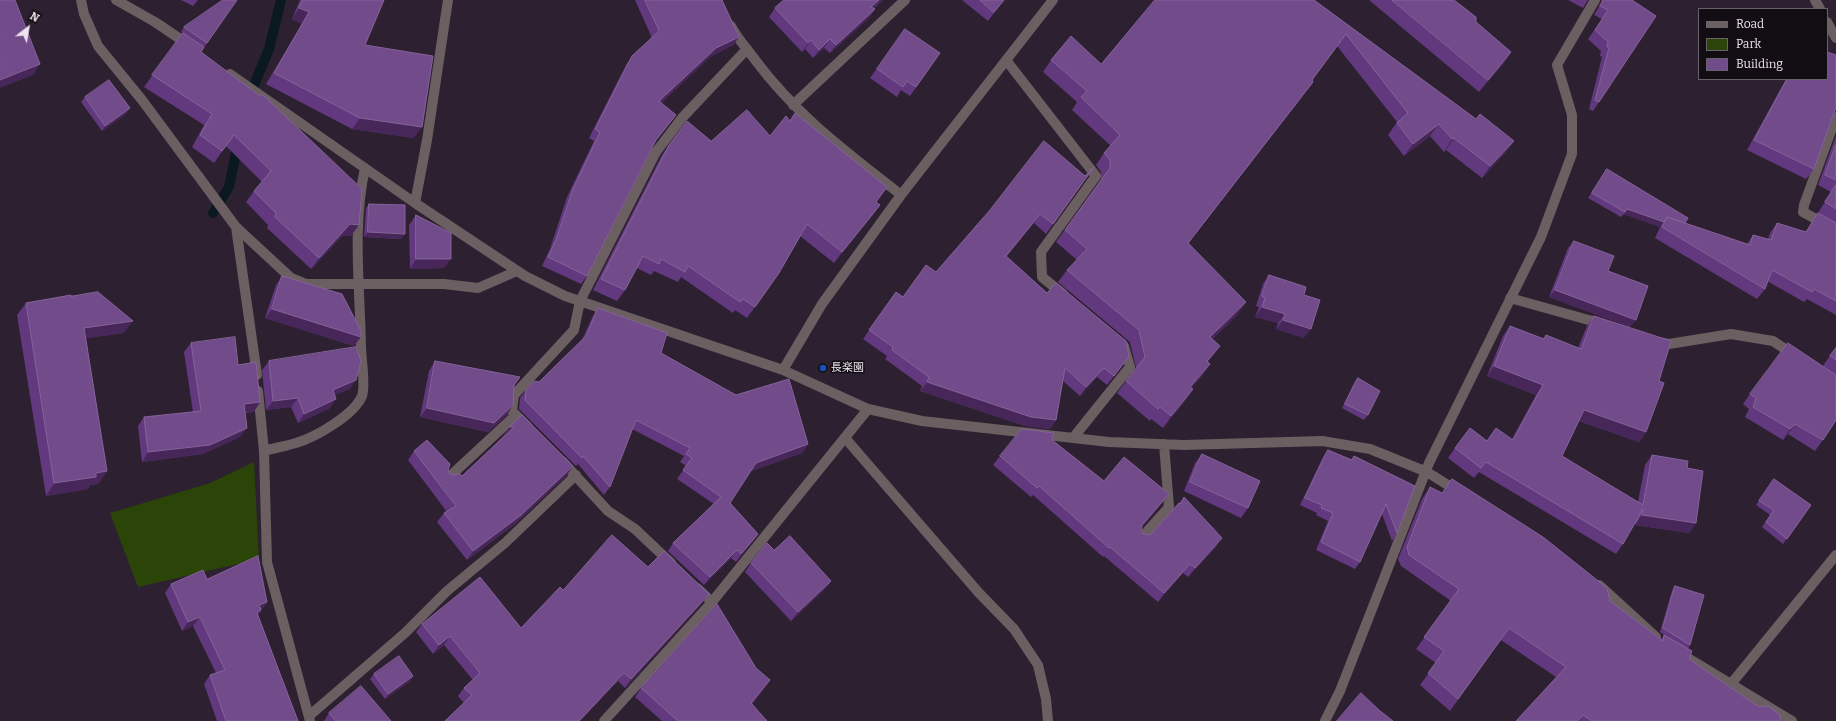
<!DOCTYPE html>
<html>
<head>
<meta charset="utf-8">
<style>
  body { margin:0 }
  #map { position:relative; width:1836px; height:721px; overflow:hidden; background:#2d2030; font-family:Bitter,serif }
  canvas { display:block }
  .legend { position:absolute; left:1698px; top:8px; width:130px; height:72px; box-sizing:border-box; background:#120c13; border:1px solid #6a626b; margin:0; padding:5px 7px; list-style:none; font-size:12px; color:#ede4ef }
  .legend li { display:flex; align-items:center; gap:8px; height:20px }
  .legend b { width:20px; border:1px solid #6a626b }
  .north { position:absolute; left:8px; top:8px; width:40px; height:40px; -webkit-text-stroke:3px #120c13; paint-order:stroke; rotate:31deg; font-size:11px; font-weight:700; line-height:16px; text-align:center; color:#ede4ef }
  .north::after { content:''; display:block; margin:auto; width:14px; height:18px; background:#ede4ef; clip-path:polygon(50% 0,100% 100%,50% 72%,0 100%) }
</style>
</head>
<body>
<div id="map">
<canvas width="1836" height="721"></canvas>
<ul class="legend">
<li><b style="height:5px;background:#6b5f61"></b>Road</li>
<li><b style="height:11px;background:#2a4507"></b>Park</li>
<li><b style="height:11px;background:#714b8a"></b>Building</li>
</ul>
<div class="north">N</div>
</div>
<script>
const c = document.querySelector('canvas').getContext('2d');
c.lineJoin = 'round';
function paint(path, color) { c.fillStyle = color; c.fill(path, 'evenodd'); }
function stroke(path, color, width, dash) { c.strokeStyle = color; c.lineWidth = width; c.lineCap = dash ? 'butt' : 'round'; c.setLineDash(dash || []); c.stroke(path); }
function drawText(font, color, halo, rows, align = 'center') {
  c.font = font + ' Bitter,"Noto Sans JP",serif'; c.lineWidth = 3; c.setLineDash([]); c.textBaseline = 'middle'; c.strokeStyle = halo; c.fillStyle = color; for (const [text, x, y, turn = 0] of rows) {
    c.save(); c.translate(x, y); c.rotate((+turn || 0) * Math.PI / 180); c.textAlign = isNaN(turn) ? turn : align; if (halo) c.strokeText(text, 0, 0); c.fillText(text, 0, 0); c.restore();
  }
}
paint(new Path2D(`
  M254,462L259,559L138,587L110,513L210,483Z`), '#2a4507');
stroke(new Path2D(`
  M249,97L269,49L281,0
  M213,213L229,187L238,143`), '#0a1920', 10);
stroke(new Path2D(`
  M81,0L84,14L98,46L142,100L236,227L257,375
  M116,0L155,22L189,45
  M1815,0L1820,9
  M1827,22L1836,38
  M731,26C737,38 748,50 756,61C798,117 847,152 901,195
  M1006,60L1096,176L1041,252L1042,277L1063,294
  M230,74L415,203L525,276L565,296L783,370L868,409L922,421L1109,442L1184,445L1322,441L1370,449L1427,472L1459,492
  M793,105L905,0
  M1836,117L1804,205L1803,212L1836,230
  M415,203L427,140L448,0
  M236,227L291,278L306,284H444L478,288L517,271
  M1510,298L1603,324
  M1658,342L1669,344L1731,334L1773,341L1794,355
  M783,370L822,304L901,195L1053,0
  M258,391L264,451L267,562L310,721
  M528,427L512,411L514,395L574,330L580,301L656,152L682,118L747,49
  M1073,438L1130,367L1124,346
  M846,439L979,593L1014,629L1038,665L1046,699L1048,721
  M264,451C274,448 286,446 296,443C316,437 354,415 362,396C366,384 361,359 361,347C360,287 352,227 365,168
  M562,461L608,511L635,529L671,563
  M448,478L516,415
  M1141,538L1169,507L1164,444
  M1599,585L1656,637
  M697,588L712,602
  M1678,652L1792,721
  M1731,684L1836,555
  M309,716L405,633L447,591L505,543L576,475
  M604,721L712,602L868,409
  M1325,721L1340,691L1429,463L1541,237L1572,154V115L1557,65L1595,0`), '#6b5f61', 10);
paint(new Path2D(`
  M181,0H198L193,6Z
  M237,0L201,52L351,236H342L311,269L267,228L268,225L246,202L254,191L262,182L226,146L214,163L192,147L204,125L144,87L183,33L181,32L184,27Z
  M300,0H384L365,45L414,138L352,129L266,84L302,24L292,19Z
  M635,0H722L739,37L733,45L710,57L661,103L676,115L655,142L587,276L581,284L542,266L550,249L567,197L594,141L589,138L626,65L632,56L652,38Z
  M784,0H883L874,8L875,9L869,18L830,53L824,48L813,58L805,49L802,52L769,17L775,8Z
  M962,0H1004L988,21Z
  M1314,0L1476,119L1514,141L1505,153L1482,178L1446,150L1444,152L1430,136L1404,156L1388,135L1397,122L1337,46L1312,80L1313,82L1304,94L1188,244L1238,314L1212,339L1220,346L1208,362L1210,364L1202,376L1191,388L1193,389L1185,401L1163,428L1151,419L1150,421L1117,393L1136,368L1130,342L1058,282L1067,270L1077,260L1056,242L1101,179V172L1096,165L1104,153L1111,146L1072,110L1077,102L1043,72L1051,60L1101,64Z
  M1369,0H1454L1476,22L1511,52L1503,64L1479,92Z
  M1568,0H1588L1583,8Z
  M1601,0H1632L1599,102L1593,111L1589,109L1602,57L1600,56L1601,51L1588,39L1602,19L1594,15L1601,3Z
  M905,29L940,53L910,96L901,90L897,97L870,78Z
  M1836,55V111H1835L1814,169L1806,179L1747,150L1786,79H1827Z
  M85,97L127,113L102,131L81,102Z
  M795,113L876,202L880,205L872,216L834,263L800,236L779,273L747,318L735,310L733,313L681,277L678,282L654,271L651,275L637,268L625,290L617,301L593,290L662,155L669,145L770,136L790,120Z
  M1836,136V223L1818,213L1831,192L1818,185Z
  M1094,167L1046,234L1034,223L1006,257L1123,365L1107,385L1097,377L1080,396L1063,381L1056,420L1050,429L1025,426L920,391L922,386L885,359L887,356L863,339L896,292L903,297L936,272L1085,176Z
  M1607,169L1685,223L1747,244L1753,235L1768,239L1770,233L1777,223L1805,232L1818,213L1836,223V315L1807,299L1804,302L1767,281L1765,289L1757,299L1655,238L1660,227L1624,214L1621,217L1588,198Z
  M369,204L405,234L401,239L364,237L366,208Z
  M416,215L444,268L410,269L409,225Z
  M1574,241L1608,271L1630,327L1549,297L1568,248Z
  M1269,275L1304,295V338L1276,329L1278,323L1255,317L1259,307L1256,306L1263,284Z
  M282,276L354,346L265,318L276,285Z
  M71,296L124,333L86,338L107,471L98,484L90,485L88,489L46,496L17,315L26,303Z
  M598,308L661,353L808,444L802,453L751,471L730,503L758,534L752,542L736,562L731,558L704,585L668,551L673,543L714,504L677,479L686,466L680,462L684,456L632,429L610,487L604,495L578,464L576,466L519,409L520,398L526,390L539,382L582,340L593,316Z
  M1594,316L1659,381L1646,432L1639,442L1579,421L1562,456L1638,502L1645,465L1652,455L1687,468L1696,523L1689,533L1635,525V522L1623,544L1616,554L1479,472L1474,478L1448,458L1455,448L1487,441L1512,439L1536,395L1487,376L1503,336L1510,326L1543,339L1546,335L1578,348L1587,326Z
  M191,343L238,365L254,412L245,413L240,437L203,454L142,462L138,426L144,417L193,412L184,352Z
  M1836,347V375L1823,366Z
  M269,361L350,389L334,395L330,408L298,423L291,407L266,410L262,370Z
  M435,361L514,385L507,415L488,432L420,417L429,371Z
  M1358,378L1368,415L1364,420L1342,408L1354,383Z
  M1750,394L1836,421L1815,451L1788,434L1783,440L1745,417L1749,409L1743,404Z
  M510,427L573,466L567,475L515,524L467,560L437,522L444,513L447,512L408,460L414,451L448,470L450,474L455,475L462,476L505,436H503Z
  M1052,440L1104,481L1169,494L1162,503L1142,527L1141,531L1143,534L1149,535L1152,533L1179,503L1184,497L1216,547L1188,577L1183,573L1158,602L1104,556L1103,557L1033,495L1031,497L993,465L1000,456Z
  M1328,450L1351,460L1354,456L1415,486L1397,533L1392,541L1382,514L1360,562L1355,569L1316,550L1328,521L1316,515L1317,513L1300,505L1323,457Z
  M1202,454L1248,508L1241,518L1184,491L1195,463Z
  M1774,479L1811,505L1783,544L1762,527L1770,515L1756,505Z
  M1430,487L1610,601L1661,639L1664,635L1660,632L1672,591L1675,586L1690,645L1688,649L1689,659L1759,707L1781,721H1516L1556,677L1501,640L1450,711L1420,685L1436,663L1416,649L1451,601L1401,566L1398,559L1422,499Z
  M774,550L831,581L824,590L791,621L745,572L751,563Z
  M648,567L703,602L625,688L618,681L580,721H445L464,703L458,696L464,688L473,680L444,645L433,654L416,632L422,624L521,628L563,590Z
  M207,579L267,602L258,615L298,721H217L204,684L210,675L216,673L193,626L182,631L165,593L171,584Z
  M374,674L413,676L410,681L385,699L370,679Z
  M641,688L764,689L752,704L767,721H662L635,697Z
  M329,713L391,721H324Z`), '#62397e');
paint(new Path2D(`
  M879,0H883L866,15L871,7Z
  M299,8L309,12L302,24L292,19Z
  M875,9L869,18L830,53L836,45Z
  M739,37L733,45L710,57L653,110L659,101L716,48Z
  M830,39L824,48L813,58L819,50Z
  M811,40L805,49L802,52L808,43Z
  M1511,52L1503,64L1479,92L1488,80Z
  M40,64L33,75L0,88V80Z
  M1313,82L1304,94L1179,255L1188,243Z
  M130,108L127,113L102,131L105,126Z
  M360,118L422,127L414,138L352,129Z
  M1439,124L1430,136L1404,156L1413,144Z
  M1454,138L1446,150L1444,152L1452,139Z
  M1514,141L1505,153L1482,178L1490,166Z
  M880,205L872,216L834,263L842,252Z
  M1627,209L1664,222L1660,227L1624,214Z
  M1040,214L1034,223L999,265L1006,256Z
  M350,224L359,225L351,236H342L311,269L319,258Z
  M368,232L405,234L401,239L364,237Z
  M416,259H451L444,268L410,269Z
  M1555,290L1636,320L1630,327L1549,297Z
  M1246,302L1238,314L1202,350L1210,337Z
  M1262,307L1285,314L1278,323L1255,317Z
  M272,309L361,337L354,346L265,318Z
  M1283,320L1311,329L1304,338L1276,329Z
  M133,321L124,333L75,340L84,328Z
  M1220,346L1211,358L1198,373L1207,361Z
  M1129,356L1123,365L1107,385L1114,376Z
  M1210,364L1202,376L1181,399L1190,387Z
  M1494,366L1543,385L1536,395L1487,376Z
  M1104,368L1097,377L1080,396L1086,387Z
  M356,380L350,389L327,398L333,390Z
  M927,382L1056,420L1050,429L1025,426L920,391Z
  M1193,389L1185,401L1163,428L1171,416Z
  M298,398L291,407L266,410L273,401Z
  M336,399L330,408L298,423L304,414Z
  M260,402L254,412L237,413L244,404Z
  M513,405L507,415L488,432L420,417L427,408Z
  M1584,410L1646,432L1639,442L1577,420Z
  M1795,424L1788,434L1783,440L1790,429Z
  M510,427H514L507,436H503Z
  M247,428L240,437L203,454L142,462L148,452Z
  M808,444L802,453L750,471L756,463Z
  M573,466L567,475L515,524L467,560L473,551Z
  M107,471L98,484L90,485L88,489L46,496L54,483L96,473Z
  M1169,494L1162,503L1136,534L1142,525Z
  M1642,515L1696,523L1689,533L1635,525Z
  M758,534L752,542L736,562L741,554Z
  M1222,538L1216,547L1188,577L1195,568Z
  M737,550L731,558L704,585L710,577Z
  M1190,564L1183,573L1158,602L1164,593Z
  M831,581L824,590L791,621L798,612Z
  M709,594L703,602L625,688L631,679Z
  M267,602L261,610L255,619L259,605Z
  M200,617L193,626L182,631L188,622Z
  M450,636L444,645L433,654L439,645Z
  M624,673L618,681L580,721H579Z
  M413,676L410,681L385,699L388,694Z
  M770,680L764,689L745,711L751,703Z`), '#472759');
const building = new Path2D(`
  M0,0H15L40,64L0,80Z
  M223,0H237L207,43L184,27Z
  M303,0H384L365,45L433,56L422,127L360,118L274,73L309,12L299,8Z
  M645,0H722L739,37L716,48L659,101L676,115L656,140L587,276L548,257L556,240L573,189L600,132L595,129L632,56L659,31Z
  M784,0H879L871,7L875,9L836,45L830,39L819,50L811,40L808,43L775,8Z
  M980,0H1004L994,12Z
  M1155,0H1314L1476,119L1480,114L1514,141L1490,166L1454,138L1452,139L1439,124L1413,144L1397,123L1408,113L1346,34L1312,80L1313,82L1188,243L1246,302L1210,337L1220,346L1207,361L1210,364L1190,387L1193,389L1171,416L1160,407L1158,409L1126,381L1145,357L1139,330L1067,270L1087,249L1065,230L1110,168V160L1104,153L1120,135L1081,97L1087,91L1051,60L1071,36L1101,64Z
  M1392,0H1454L1476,17V22L1511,52L1488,80Z
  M1604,0H1632L1656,16L1599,102L1595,100L1609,48L1607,47L1608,42L1595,30L1608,10L1600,6Z
  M905,29L940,53L916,87L907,81L903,87L877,69Z
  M183,33L204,47L201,52L260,96L262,94L362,189L359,225L350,224L319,258L275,217L276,213L254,191L271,171L234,135L222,151L200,135L212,114L152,75Z
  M1827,52L1836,55V107L1814,169L1754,140L1787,79H1827Z
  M109,80L130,108L105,126L85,97Z
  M747,110L770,136L786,116L790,121L795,113L887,187L876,202L880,205L842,252L807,224L779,273L755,307L743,299L740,302L688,266L685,272L661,259L659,264L643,256L625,290L601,279L669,145L687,121L711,141Z
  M1044,141L1085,176L1094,167L1053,224L1040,214L1006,256L1047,293L1056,283L1126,341L1129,356L1114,376L1104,368L1086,387L1065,368L1056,420L1031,417L927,382L929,377L892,350L893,347L869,330L896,292L903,297L926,265L936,272L990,210Z
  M1836,145V180L1825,175Z
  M1607,169L1688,218L1685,223L1667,217L1664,222L1627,209L1625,212L1592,193Z
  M1836,185V209L1825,202Z
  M369,204L405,205V234L368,232Z
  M1818,213L1836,223V301L1814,289L1812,292L1772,270L1765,289L1662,227L1667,217L1750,245L1753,235L1771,240L1777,223L1806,232Z
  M416,215L451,233V259H416Z
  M1574,241L1614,256L1608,271L1648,286L1636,320L1555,290Z
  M1269,275L1306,287L1304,295L1320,300L1311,329L1283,320L1285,314L1262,307L1265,298L1262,296Z
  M282,276L342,294L361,331V337L272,309Z
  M98,292L133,321L84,328L107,471L96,473V477L54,483L26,303L71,295V296Z
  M598,308L667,333L661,353L736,395L789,379L808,444L756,463L730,503L758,534L741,554L737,550L710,577L673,543L721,497L683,470L692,458L686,454L690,448L636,420L610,487L583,456L582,458L525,400L526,390L534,381L539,382L586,336Z
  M1594,316L1671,341L1659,381L1664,383L1646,432L1584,410L1562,456L1643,505L1652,455L1688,461L1687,468L1703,471L1696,523L1642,515L1643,509L1623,544L1486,462L1481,468L1455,448L1470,428L1487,441L1496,428L1513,440L1543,385L1494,366L1510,326L1544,339L1546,335L1581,349Z
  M235,337L238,365L256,362L260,402L244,404L247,428L210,445L148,452L144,417L201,411L191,343Z
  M1788,343L1836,375V420L1823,440L1795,424L1790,429L1753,407L1756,398L1750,394Z
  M356,347L361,361L356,380L333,390L336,399L304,414L298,398L273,401L269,361Z
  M1836,348V360L1830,356Z
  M435,361L520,377L514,385L513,405L494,423L427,408Z
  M1358,378L1380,391L1368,415L1345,404Z
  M522,415L573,466L521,515L473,551L444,513L456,506L414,451L427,440L450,464L448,470L450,474L455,475L459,473L462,476L514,427H510Z
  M1022,429L1054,433L1052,440L1104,481L1124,457L1169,494L1142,525L1141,531L1143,534L1149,535L1152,533L1179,503L1181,504L1184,497L1222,538L1195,568L1190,564L1164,593L1110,547L1109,548L1039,486L1037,488L1000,456Z
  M1328,450L1352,460L1354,456L1415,486L1397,533L1386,504L1360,562L1321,542L1333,513L1321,508L1322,505L1305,498Z
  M1202,454L1260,481L1248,508L1190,482Z
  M1452,479L1543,537L1607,588L1610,601L1663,641L1664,635L1692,651L1689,659L1759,707L1768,706L1779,714L1781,721H1592L1583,715L1577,721H1516L1566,667L1509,628L1458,699L1428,673L1444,651L1424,637L1459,589L1409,555L1407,547L1430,487L1442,493Z
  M1774,479L1811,505L1787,539L1766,522L1774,510L1759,501Z
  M612,535L648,567L664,551L709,594L631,679L624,673L579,721H445L472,695L464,688L480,673L450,636L439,645L422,624L480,577L521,628L560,587L563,590Z
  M790,536L831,581L798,612L751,563L767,543L774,550Z
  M258,556L267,602L259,605L261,610L257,613L298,721H226L210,675L225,670L200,617L188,622L171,584L203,570L207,579Z
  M1675,586L1704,595L1690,645L1663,628Z
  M717,604L756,668L770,680L751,703L767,721H678L641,688Z
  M399,656L413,676L388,694L374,674Z
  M361,686L391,721H336L329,713Z
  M1361,693L1379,710L1393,721H1337Z`);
paint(building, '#714b8a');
stroke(building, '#85639a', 1);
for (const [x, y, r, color] of [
  [823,368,4,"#1a4fb4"]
]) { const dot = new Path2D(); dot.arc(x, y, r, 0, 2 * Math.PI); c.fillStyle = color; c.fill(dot); stroke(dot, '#120c13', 1.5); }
drawText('11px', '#ede4ef', '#120c13', [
  ["長楽園",831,368]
], 'left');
</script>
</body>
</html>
